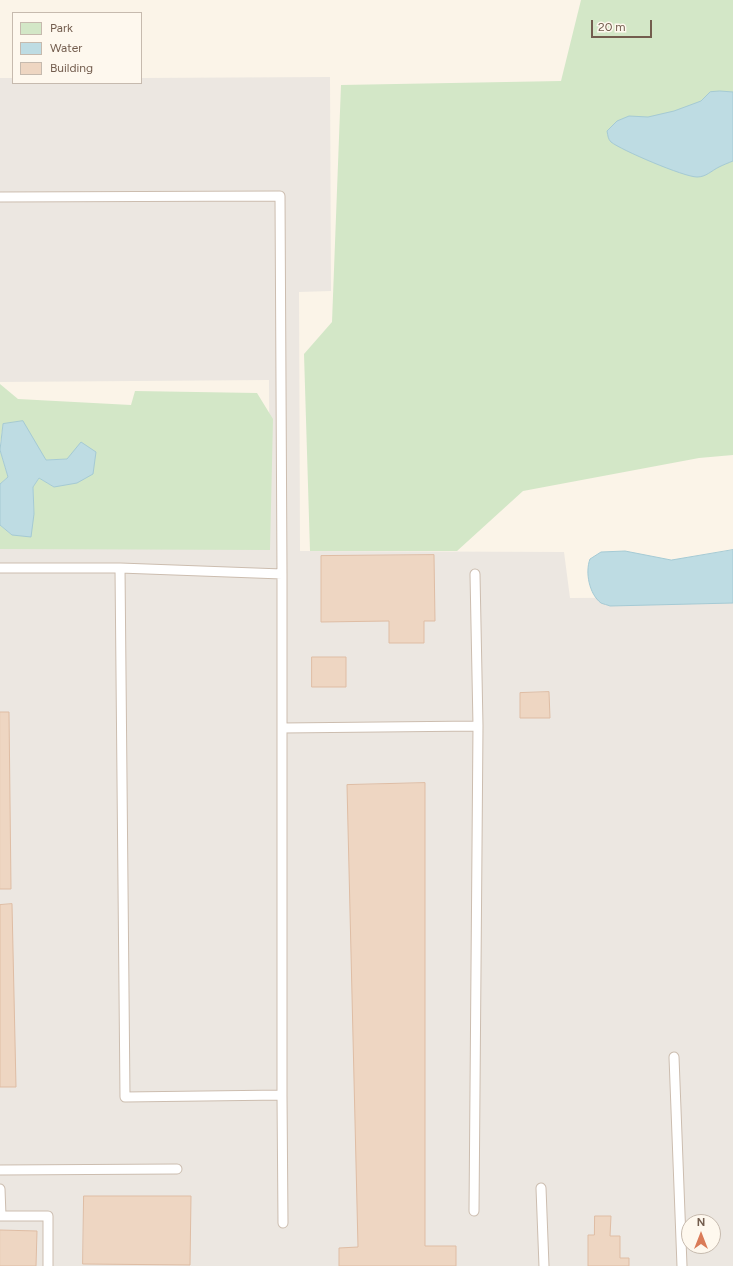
<!DOCTYPE html>
<html>
<head>
<meta charset="utf-8">
<style>
  body { margin:0 }
  #map { position:relative; width:733px; height:1266px; overflow:hidden; background:#fbf4e8; font-family:Figtree,sans-serif }
  canvas { display:block }
  .legend { position:absolute; left:12px; top:12px; width:130px; height:72px; box-sizing:border-box; background:#fef8ee; border:1px solid #c6baae; margin:0; padding:5px 7px; list-style:none; font-size:12px; color:#735d4e }
  .legend li { display:flex; align-items:center; gap:8px; height:20px }
  .legend b { width:20px; border:1px solid #c6baae }
  .north { position:absolute; left:681px; top:1214px; width:40px; height:40px; box-sizing:border-box; background:#fef8ee; border:1px solid #c6baae; border-radius:50%; rotate:0deg; font-size:11px; font-weight:700; line-height:16px; text-align:center; color:#735d4e }
  .north::after { content:''; display:block; margin:auto; width:14px; height:18px; background:#da7b58; clip-path:polygon(50% 0,100% 100%,50% 72%,0 100%) }
  .scale { position:absolute; left:591px; top:20px; width:61px; height:18px; box-sizing:border-box; border:2px solid #735d4e; border-top:0; padding-left:5px; font-size:12px; line-height:14px; white-space:nowrap; color:#735d4e; -webkit-text-stroke:3px #fef8ee; paint-order:stroke }
</style>
</head>
<body>
<div id="map">
<canvas width="733" height="1266"></canvas>
<ul class="legend">
<li><b style="height:11px;background:#d3e7c7"></b>Park</li>
<li><b style="height:11px;background:#bedce3"></b>Water</li>
<li><b style="height:11px;background:#eed6c2"></b>Building</li>
</ul>
<div class="north">N</div>
<div class="scale">20 m</div>
</div>
<script>
const c = document.querySelector('canvas').getContext('2d');
c.lineJoin = 'round';
function paint(path, color) { c.fillStyle = color; c.fill(path, 'evenodd'); }
function stroke(path, color, width, dash) { c.strokeStyle = color; c.lineWidth = width; c.lineCap = dash ? 'butt' : 'round'; c.setLineDash(dash || []); c.stroke(path); }
paint(new Path2D(`
  M330,77L331,291L299,292L300,551L564,552L570,598L733,597V1266H0V549H270L269,380L0,382V78H13V83H141V78ZM689,1222H713V1246H689Z`), '#ece7e1');
paint(new Path2D(`
  M581,0H733V455L699,458L523,491L457,551H310L304,354L332,322L341,85L561,81Z
  M0,384L18,399L131,405L135,391L257,393L273,419L270,550L0,549V525L12,535L34,514L33,487L39,478L54,487L67,459L46,460L3,424L0,445Z
  M0,450L8,477L0,484Z`), '#d3e7c7');
const water = new Path2D(`
  M720,91L733,92V161C728,163 723,165 719,167C711,171 706,177 697,177C684,177 621,150 611,142C608,139 608,136 607,131L617,121L629,116L648,117L674,111L701,101L710,92Z
  M23,421L46,460L67,459L81,442L96,452L93,474L77,483L54,487L39,478L33,487L34,514L31,537L12,535L0,525V484L8,477L0,450L3,424Z
  M733,550V603L610,606C608,605 603,604 601,603C589,594 585,572 590,559L601,552L625,551L671,560Z`);
paint(water, '#bedce3');
stroke(water, '#a5cad4', 1);
const building = new Path2D(`
  M434,555L435,621H424V643H389V621L321,622V556Z
  M312,657H346V687H312Z
  M549,692L550,718H520V693Z
  M0,712H9L11,889H0Z
  M425,783V1246H456V1266H339V1248L358,1247L347,785Z
  M12,904L16,1087H0V905Z
  M84,1196H191L190,1265L83,1264Z
  M595,1216H611L610,1236H620V1258H629V1266H588V1235H594Z
  M0,1230L37,1231L36,1266H0Z`);
paint(building, '#eed6c2');
stroke(building, '#dfbda4', 1);
const lane = new Path2D(`
  M0,197L280,196L282,574
  M0,568H120L282,574V1095L125,1097L120,568
  M283,728L478,726L475,574
  M674,1057L682,1266
  M282,1095L283,1223
  M0,1170L177,1169
  M541,1188L544,1266
  M0,1189L1,1216
  M474,1211L478,726
  M0,1216H48V1266`);
stroke(lane, '#ccbdaf', 11);
stroke(lane, '#fff', 9);
</script>
</body>
</html>
